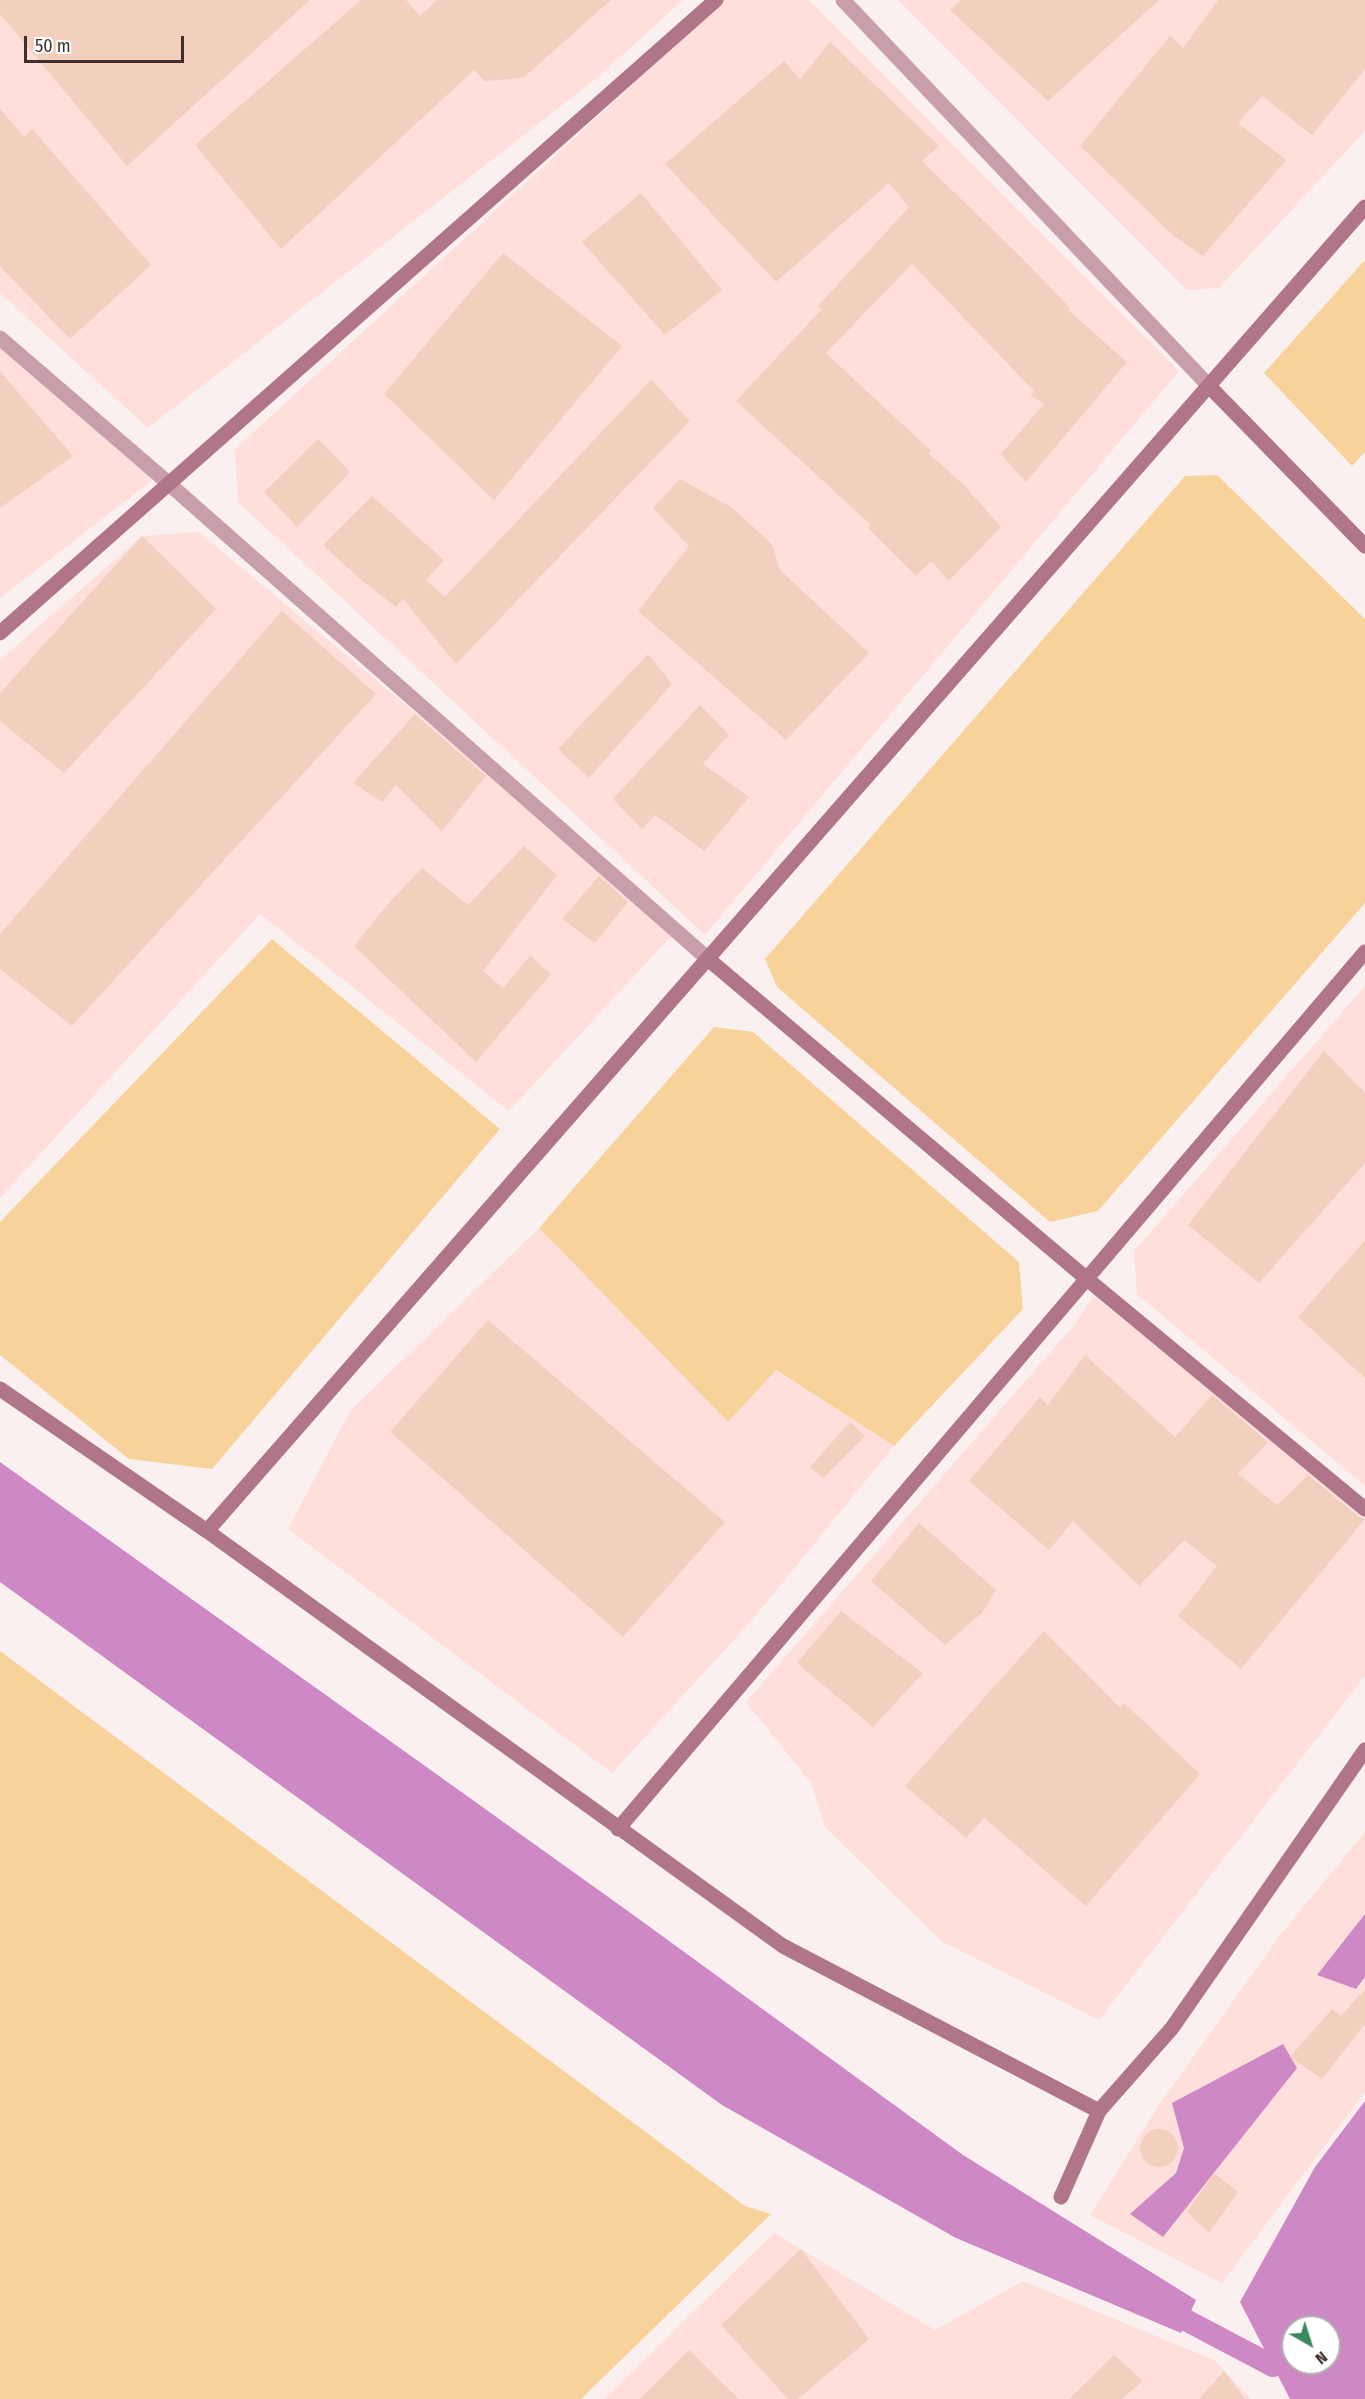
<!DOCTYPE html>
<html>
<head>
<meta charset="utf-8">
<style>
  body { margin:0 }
  #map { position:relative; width:1365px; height:2399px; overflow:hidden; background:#f9f0ef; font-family:"Fira Sans Condensed",sans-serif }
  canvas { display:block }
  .north { position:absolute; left:1281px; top:2315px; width:60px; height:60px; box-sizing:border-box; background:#fff; border:2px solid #b2acab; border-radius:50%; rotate:141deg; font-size:16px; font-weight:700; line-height:24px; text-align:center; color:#3f2f2e }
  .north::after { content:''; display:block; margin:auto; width:21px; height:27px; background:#398a5a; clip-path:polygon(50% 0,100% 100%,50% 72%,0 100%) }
  .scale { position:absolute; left:24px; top:36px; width:160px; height:27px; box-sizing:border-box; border:3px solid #3f2f2e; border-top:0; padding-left:8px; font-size:18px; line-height:21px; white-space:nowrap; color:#3f2f2e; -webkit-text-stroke:4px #fff; paint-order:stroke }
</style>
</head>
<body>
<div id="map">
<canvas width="1365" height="2399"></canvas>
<div class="north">N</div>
<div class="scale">50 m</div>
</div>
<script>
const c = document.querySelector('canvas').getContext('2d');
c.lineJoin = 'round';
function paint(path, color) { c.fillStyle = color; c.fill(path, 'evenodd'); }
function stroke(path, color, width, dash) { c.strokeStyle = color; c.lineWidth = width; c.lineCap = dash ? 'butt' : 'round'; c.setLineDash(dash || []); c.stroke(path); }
paint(new Path2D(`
  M0,0H683L597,78L148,428L0,293Z
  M725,0H809L1179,371L705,935L238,502L235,449Z
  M898,0H1365V131L1219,288L1187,290Z
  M0,343L159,475L0,598Z
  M199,532L676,931L509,1111L260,914L0,1198V660L142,536Z
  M1365,986V1486L1137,1294L1134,1251Z
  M539,1228L728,1422L775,1370L894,1446L753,1619L612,1773L288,1529L350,1411Z
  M1093,1296L1365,1510V1676L1099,2020L941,1941L825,1827L811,1783L746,1702L1075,1324Z
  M1365,1832V2092L1222,2283L1090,2215L1159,2105L1281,1934Z
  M774,2233L935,2330L1023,2281L1214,2360L1251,2399H604Z`), '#fedfdc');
paint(new Path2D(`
  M1365,260V452L1352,466L1264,373Z
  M1217,475L1365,619V903L1098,1211L1050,1222L777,987L765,959L1185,476Z
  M272,939L500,1129L212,1469L129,1459L0,1355V1222Z
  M714,1027L753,1032L1019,1262L1023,1309L894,1446L776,1370L728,1422L539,1228Z
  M0,1651L745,2206L771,2214L581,2399H0Z`), '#f8d29b');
paint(new Path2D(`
  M0,1462L632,1914L963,2155L1196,2300L1181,2333L956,2238L722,2105L0,1582Z
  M1365,1914V1977L1356,1989L1317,1975Z
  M1283,2044L1297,2068L1163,2237L1130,2214L1176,2173L1184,2148L1172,2103Z
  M1365,2101V2399H1290L1240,2302L1315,2167ZM1293,2327H1329V2363H1293Z`), '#ce88c5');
stroke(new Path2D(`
  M1161,2307L1273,2366`), '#ce88c5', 22);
paint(new Path2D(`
  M0,0H310L127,166L0,14Z
  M361,0H406L420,16L437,0H611L523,78L485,81L474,70L281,249L195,145Z
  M961,0H1159L1048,101L950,10Z
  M1218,0H1365V69L1312,135L1262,96L1238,123L1286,160L1203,256L1175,237L1080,146L1170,36L1183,48Z
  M830,42L939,146L922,161L1022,258L1070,308L1068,310L1127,362L1026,482L1001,454L1044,404L1030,395L1034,391L912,264L826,353L931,451L928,453L964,485L1001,527L949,581L931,561L916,576L868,528L871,525L736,401L822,309L818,306L909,207L889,183L776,282L665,164L784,61L800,79Z
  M0,109L24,137L32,129L151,265L70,339L0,266Z
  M641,193L722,290L665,335L582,242Z
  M503,253L622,346L494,500L384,394Z
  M0,371L73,456L0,508Z
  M651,380L690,421L456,664L403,599L396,607L360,579L323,545L372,496L444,560L426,580L445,597Z
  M318,439L350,472L297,527L264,492Z
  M680,479L731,507L772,544L780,570L869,653L786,740L638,611L689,546L653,508Z
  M142,536L216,609L64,773L0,721V693Z
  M282,611L376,694L72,1026L0,969V934Z
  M648,654L672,684L589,778L558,749Z
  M700,705L729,735L703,764L749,797L704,851L655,815L642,829L613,799Z
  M415,714L486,776L442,831L396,785L382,802L353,783Z
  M524,846L557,875L483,971L503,988L530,956L551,974L476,1062L354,946L388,904L422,868L468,905Z
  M599,876L628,902L595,943L562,919Z
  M1324,1051L1365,1093V1163L1259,1283L1188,1225Z
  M1365,1240V1378L1298,1317Z
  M488,1320L725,1522L623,1637L390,1432Z
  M1085,1355L1175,1437L1212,1395L1268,1442L1238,1474L1277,1505L1308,1475L1359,1517L1365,1519L1241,1669L1178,1616L1217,1566L1184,1540L1139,1586L1073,1521L1049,1550L969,1481L1040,1397L1048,1405Z
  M850,1422L865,1436L823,1478L810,1467Z
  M919,1523L996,1590L983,1612L945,1645L871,1581Z
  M841,1611L923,1673L873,1727L797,1663Z
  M1044,1631L1120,1708L1124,1703L1200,1774L1086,1906L984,1818L966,1838L905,1786Z
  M1365,1989V2024L1322,2079L1290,2057L1332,2009L1341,2016Z
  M1140 2148a19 19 0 1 1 38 0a19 19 0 1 1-38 0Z
  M1214,2173L1238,2192L1209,2233L1187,2212Z
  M801,2249L869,2339L798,2399H788L721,2325Z
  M689,2350L739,2399H640Z
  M1114,2355L1143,2381L1122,2399H1069Z
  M1224,2371L1245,2399H1199Z`), '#f3d0bd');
stroke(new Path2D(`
  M843,0L1209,386
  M0,338L159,475L708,959`), '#c89eab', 15);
stroke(new Path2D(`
  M1209,386L1365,546
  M0,633L716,0
  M708,959L1087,1279L1365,1509
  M0,1389L207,1531L783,1946L1099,2111
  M207,1531L1365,207
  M618,1829L1365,952
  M1061,2197L1099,2111L1172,2028L1365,1750`), '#b17589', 15);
</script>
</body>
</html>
